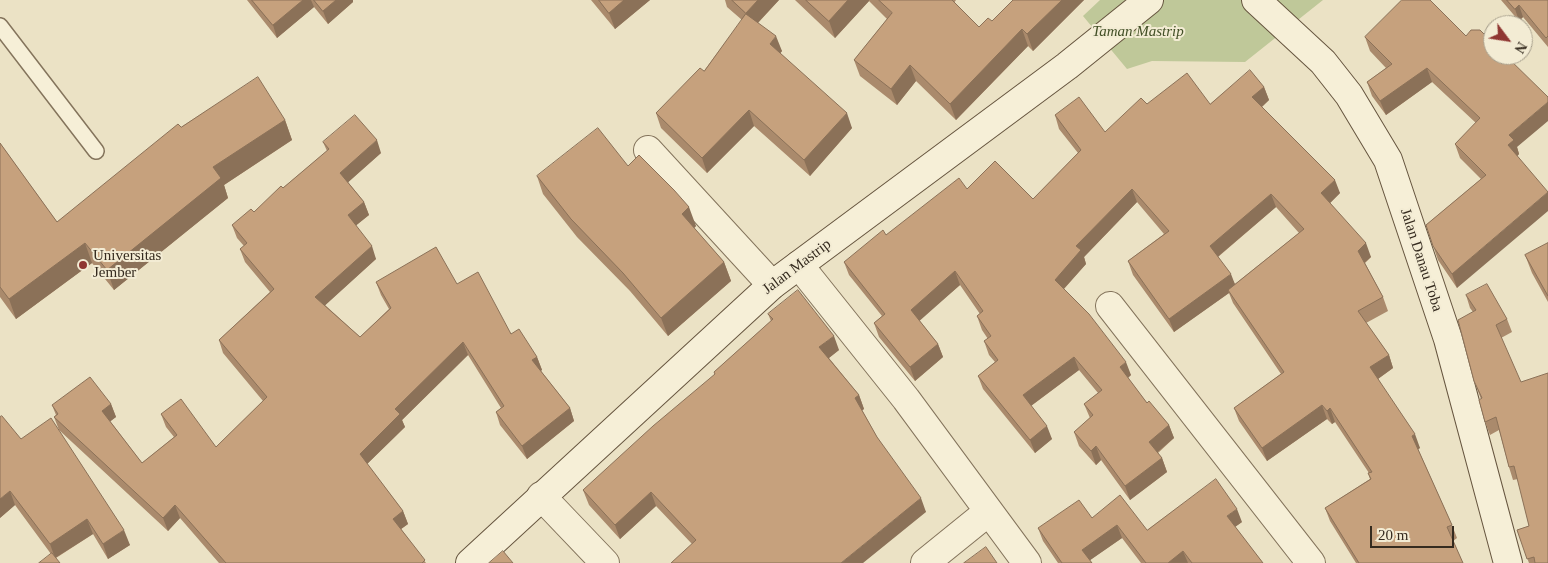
<!DOCTYPE html>
<html>
<head>
<meta charset="utf-8">
<style>
  body { margin:0 }
  #map { position:relative; width:1548px; height:563px; overflow:hidden; background:#ebe2c5; font-family:"Times New Roman",serif }
  canvas { display:block }
  .north { position:absolute; left:1483px; top:15px; width:50px; height:50px; box-sizing:border-box; background:#f3ecd4; border:1px solid #a79f8c; border-radius:50%; rotate:121deg; font-size:14px; font-weight:700; line-height:20px; text-align:center; color:#352b1f }
  .north::after { content:''; display:block; margin:auto; width:18px; height:22px; background:#8f3631; clip-path:polygon(50% 0,100% 100%,50% 72%,0 100%) }
  .scale { position:absolute; left:1370px; top:526px; width:84px; height:22px; box-sizing:border-box; border:2px solid #352b1f; border-top:0; padding-left:6px; font-size:15px; line-height:18px; white-space:nowrap; color:#352b1f; -webkit-text-stroke:4px #f3ecd4; paint-order:stroke }
</style>
</head>
<body>
<div id="map">
<canvas width="1548" height="563"></canvas>
<div class="north">N</div>
<div class="scale">20 m</div>
</div>
<script>
const c = document.querySelector('canvas').getContext('2d');
c.lineJoin = 'round';
function paint(path, color) { c.fillStyle = color; c.fill(path, 'evenodd'); }
function stroke(path, color, width, dash) { c.strokeStyle = color; c.lineWidth = width; c.lineCap = dash ? 'butt' : 'round'; c.setLineDash(dash || []); c.stroke(path); }
function drawText(font, color, halo, rows, align = 'center') {
  c.font = font + ' "Times New Roman",serif'; c.lineWidth = 4; c.setLineDash([]); c.textBaseline = 'middle'; c.strokeStyle = halo; c.fillStyle = color; for (const [text, x, y, turn = 0] of rows) {
    c.save(); c.translate(x, y); c.rotate((+turn || 0) * Math.PI / 180); c.textAlign = isNaN(turn) ? turn : align; if (halo) c.strokeText(text, 0, 0); c.fillText(text, 0, 0); c.restore();
  }
}
paint(new Path2D(`
  M1100,0H1323L1245,62L1152,61L1127,69L1083,16Z`), '#bfc899');
const service = new Path2D(`
  M0,26L96,151`);
const minor = new Path2D(`
  M648,150L772,285
  M799,265L906,399L1027,563
  M1110,306L1311,563
  M541,496L605,563
  M925,563L988,512`);
const secondary = new Path2D(`
  M1256,0L1323,62L1349,95L1388,160L1448,339L1508,563
  M470,563L772,285L1067,66L1149,0`);
stroke(service, '#84745c', 18);
stroke(minor, '#84745c', 30);
stroke(secondary, '#66553f', 30);
stroke(service, '#f6efd7', 15);
stroke(minor, '#f6efd7', 28);
stroke(secondary, '#f6efd7', 28);
paint(new Path2D(`
  M247,0H353V2L328,24L314,7L277,38Z
  M591,0H650L615,29Z
  M725,0H779L758,23L782,51L780,53L852,128L810,176L754,126L707,173L661,128L656,113L704,71L742,20L727,7Z
  M795,0H956L954,3L979,27L992,21L1013,0H1084L1033,51L1028,46L956,120L916,81L897,105L860,76L854,60L887,19L869,1L835,38Z
  M1402,0L1517,147L1519,154L1517,156L1457,288L1438,260L1426,225L1481,179L1460,158L1455,144L1476,123L1432,82L1386,115L1372,96L1367,82L1386,68L1370,51L1365,37Z
  M1501,0H1548V47L1523,17L1519,21Z
  M1264,87L1269,100L1262,107L1340,193L1330,203L1371,257L1365,263L1383,297L1388,311L1366,323L1389,355L1393,368L1378,379L1420,448L1418,449L1452,525L1457,538L1453,541L1463,563H1356L1330,521L1325,508L1370,479L1368,473H1369L1335,422L1332,424L1327,419L1267,461L1239,421L1234,408L1281,374L1233,303L1229,293L1174,332L1133,275L1128,261L1164,234L1137,202L1084,257L1086,264L1064,289L1131,375L1128,378L1147,403L1169,425L1174,438L1158,453L1162,458L1167,472L1130,500L1101,460L1096,465L1079,446L1074,432L1090,418L1084,404L1098,393L1079,370L1031,406L1052,439L1035,453L983,389L978,376L995,362L989,355L984,341L988,339L982,330L977,316L980,314L960,285L919,320L938,344L943,357L915,381L879,337L874,323L882,316L849,275L844,262L886,235L967,189L1033,199L1078,153L1059,129L1055,115L1105,132L1147,104H1210ZM1276,207L1299,233L1235,284L1218,257Z
  M285,120L292,140L224,185L228,198L114,290L92,263L16,319L0,297V143L57,222L181,127Z
  M323,142L381,153L348,182L364,202L369,215L356,225L376,259L325,305L360,337L389,309L381,295L376,282L457,284L537,357L542,370L541,371L570,408L574,421L527,459L500,425L496,412L501,408L468,355L402,420L405,427L367,464L403,511L408,524L401,529L426,563H219L180,518L168,531L59,430L54,417L56,415L52,405L111,404L116,417L110,421L142,463L174,437L166,427L161,414L216,447L263,401L223,353L219,340L270,292L245,262L240,249L244,246L237,238L232,225L254,212L327,151Z
  M628,166L696,226L694,228L724,262L731,281L668,336L630,291L577,237L543,194L537,176Z
  M1548,243V302L1532,273L1525,255Z
  M1466,295L1507,319L1512,332L1501,338L1548,563H1529L1517,530L1529,526L1518,479L1513,480L1509,467L1499,430L1490,435L1485,422L1481,399L1474,381L1473,312L1470,308Z
  M768,314L839,350L829,358L859,395L864,409L862,410L877,437L926,512L692,544L656,506L620,539L589,505L583,490L715,375L714,372L771,321Z
  M21,439L130,545L108,559L93,534L56,558L51,554L15,505L0,518Z
  M1092,518L1147,530L1242,522L1235,527L1263,563H1141L1122,538L1090,560L1092,563H1058L1043,541L1038,528Z`), '#aa8a6c');
paint(new Path2D(`
  M303,0H311L314,7L277,38L273,25Z
  M336,0H353V2L328,24L323,11Z
  M624,0H650L615,29L609,13Z
  M758,0H779L752,29L746,13Z
  M848,0H869V1L835,38L829,21Z
  M1062,0H1084L1033,51L1027,34Z
  M1519,5L1523,17L1519,21L1515,9Z
  M1022,29L1028,46L956,120L950,104Z
  M776,36L782,51L776,59L770,44Z
  M910,65L916,81L897,105L891,89Z
  M1427,68L1432,82L1386,115L1380,101Z
  M1264,87L1269,100L1257,111L1252,97Z
  M1548,102V121L1517,147L1519,154L1514,160L1508,145L1509,135Z
  M749,110L754,126L707,173L702,158Z
  M847,113L852,128L810,176L804,160Z
  M285,120L292,140L224,185L228,198L114,290L107,270L213,167Z
  M377,140L381,153L344,186L340,173Z
  M1335,180L1340,193L1326,207L1321,193Z
  M1132,189L1137,202L1084,257L1086,264L1060,293L1055,280L1076,246Z
  M1548,192V211L1457,288L1452,274Z
  M1271,194L1276,207L1215,259L1210,246Z
  M364,202L369,215L353,228L348,215Z
  M689,207L696,226L689,233L682,214Z
  M85,243L92,263L16,319L9,299Z
  M1366,243L1371,257L1363,264L1358,251Z
  M372,246L376,259L320,310L315,297Z
  M724,262L731,281L668,336L661,318Z
  M955,271L960,285L916,324L911,310Z
  M1231,274L1236,287L1228,290L1229,293L1174,332L1169,319Z
  M834,336L839,350L825,361L819,347Z
  M463,342L468,355L402,420L405,427L364,467L360,454L395,409Z
  M938,344L943,357L915,381L910,367Z
  M1389,355L1393,368L1375,381L1370,367Z
  M537,357L542,370L537,373L532,360Z
  M1074,357L1079,370L1028,408L1023,395Z
  M1126,362L1131,375L1125,380L1120,367Z
  M859,395L864,409L860,412L855,398Z
  M111,404L116,417L107,424L102,411Z
  M1322,405L1327,419L1267,461L1262,448Z
  M570,408L574,421L527,459L522,446Z
  M1330,408L1335,422L1332,424L1327,411Z
  M1169,425L1174,438L1154,455L1149,442Z
  M1047,426L1052,439L1035,453L1030,440Z
  M1415,434L1420,448L1417,450L1412,436Z
  M1096,446L1101,460L1096,465L1091,451Z
  M1162,458L1167,472L1130,500L1125,486Z
  M10,491L15,505L0,518V499Z
  M651,492L656,506L620,539L615,525Z
  M921,498L926,512L863,563H841Z
  M175,505L180,518L168,531L163,518Z
  M1237,509L1242,522L1232,529L1227,516Z
  M403,511L408,524L397,532L393,519Z
  M87,519L93,534L55,558L50,544Z
  M1117,525L1122,538L1086,563L1082,550Z
  M124,530L130,545L108,559L103,544Z
  M1183,551L1188,563H1168Z`), '#8b7158');
const building = new Path2D(`
  M252,0H303L273,25Z
  M314,0H336L323,11Z
  M599,0H624L609,13Z
  M732,0H758L746,13Z
  M806,0H848L829,21Z
  M879,0H952L979,27L988,18L992,21L1013,0H1062L1027,34L1022,29L950,104L910,65L891,89L854,60L892,13Z
  M1402,0H1430L1466,36L1471,30H1480L1493,43V55H1505L1548,97V102L1509,135L1514,140L1508,145L1548,192L1452,274L1433,246L1426,225L1486,175L1455,144L1480,118L1427,68L1380,101L1367,82L1392,64L1365,37Z
  M1507,0H1548V36L1546,38L1519,5L1515,9Z
  M746,14L776,36L770,44L847,113L804,160L749,110L702,158L656,113L700,68L704,71Z
  M1250,70L1264,87L1252,97L1335,180L1321,193L1366,243L1358,251L1383,297L1358,311L1389,355L1370,367L1415,434L1412,436L1452,525L1447,527L1463,563H1359L1325,508L1371,479L1368,473L1372,472L1330,408L1327,411L1322,405L1262,448L1234,408L1284,372L1228,290L1304,229L1271,194L1210,246L1231,274L1169,319L1128,261L1169,231L1132,189L1076,246L1081,250L1055,280L1089,314L1126,362L1120,367L1147,403L1149,401L1169,425L1149,442L1162,458L1125,486L1096,446L1091,451L1074,432L1093,415L1084,404L1102,390L1074,357L1023,395L1047,426L1030,440L978,376L998,360L984,341L991,336L977,316L983,311L955,271L911,310L938,344L910,367L874,323L885,314L844,262L883,230L886,235L959,178L967,189L995,161L1033,199L1081,150L1055,115L1079,97L1105,132L1141,98L1147,104L1187,73L1210,104Z
  M258,77L285,120L213,167L221,178L107,270L85,243L9,299L0,287V143L57,222L178,124L181,127Z
  M355,115L377,140L340,173L364,202L348,215L372,246L315,297L360,337L391,308L376,282L436,247L457,284L478,272L511,334L519,329L537,357L532,360L570,408L522,446L496,412L504,406L463,342L395,409L400,414L360,454L403,511L393,519L425,560L422,563H226L175,505L163,518L54,417L58,414L52,405L90,377L111,404L102,411L142,463L177,435L161,414L181,399L216,447L267,397L219,340L274,289L240,249L247,243L232,225L251,209L254,212L281,186L283,188L329,149L323,142Z
  M598,128L628,166L639,155L674,190L689,207L682,214L724,262L661,318L623,273L571,219L537,176Z
  M1548,243V296L1525,255Z
  M1487,284L1507,319L1496,325L1521,382L1548,373V563H1535L1534,557L1527,559L1517,530L1529,526L1514,466L1509,467L1496,417L1485,422L1479,400L1482,398L1474,381L1458,320L1476,310L1466,295Z
  M798,290L834,336L819,347L859,395L855,398L877,437L921,498L841,563H671L696,540L651,492L615,525L583,490L653,426L715,374L714,372L773,319L768,314Z
  M2,416L21,439L51,418L124,530L103,544L87,519L50,544L10,491L0,499V417Z
  M1216,479L1237,509L1227,516L1263,563H1192L1183,551L1168,563H1146L1117,525L1082,550L1092,563H1062L1038,528L1079,500L1092,518L1120,495L1147,530Z
  M986,547L997,563H964Z
  M503,551L513,563H489Z
  M52,553L60,563H39Z`);
paint(building, '#c6a17d');
stroke(building, '#8b7158', 1);
for (const [x, y, r, color] of [
  [83,265,5,"#8f3631"]
]) { const dot = new Path2D(); dot.arc(x, y, r, 0, 2 * Math.PI); c.fillStyle = color; c.fill(dot); stroke(dot, '#f3ecd4', 2); }
drawText('italic 15px', '#435027', '#f3ecd4', [
  ["Taman Mastrip",1138,32]
]);
drawText('15px', '#352b1f', '#f3ecd4', [
  ["Universitas",93,256],
  ["Jember",93,273]
], 'left');
drawText('15px', '#352b1f', '#f3ecd4', [
  ["Jalan Danau Toba",1421,260,72],
  ["Jalan Mastrip",797,267,-37]
]);
</script>
</body>
</html>
